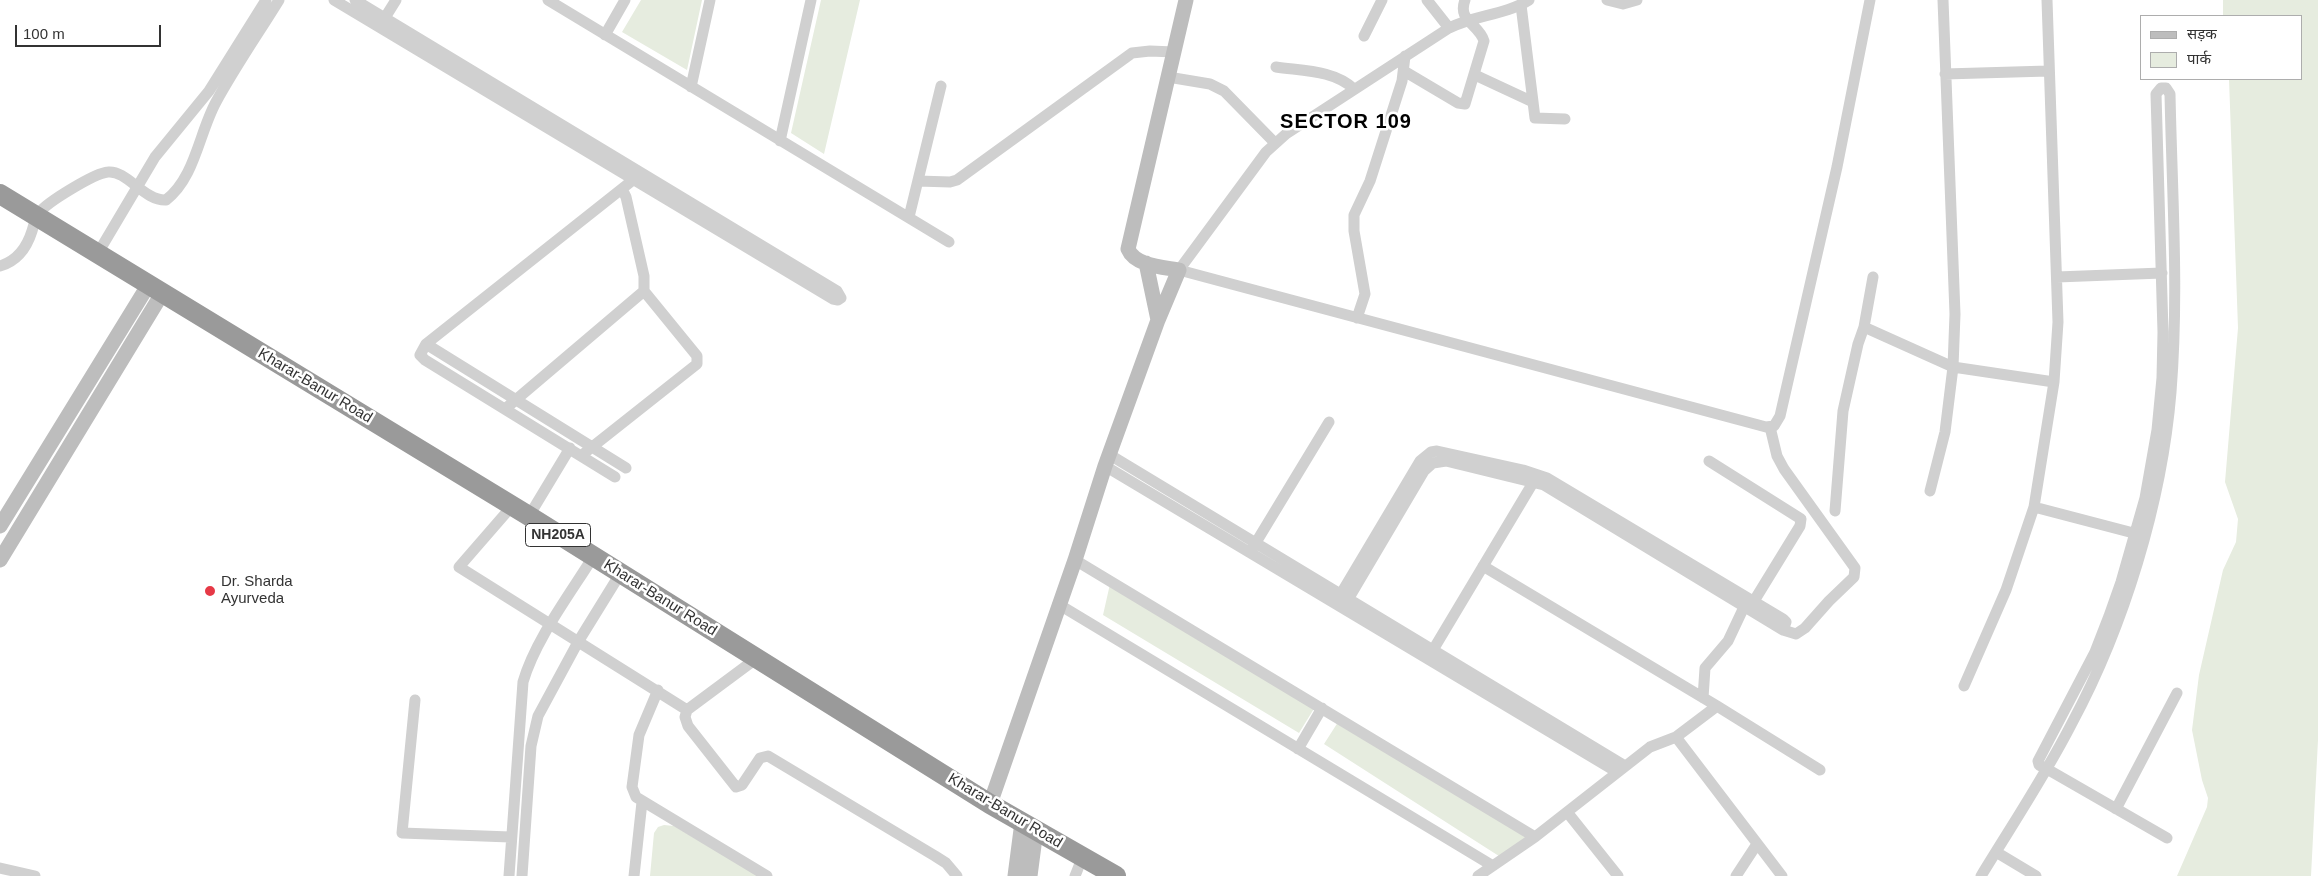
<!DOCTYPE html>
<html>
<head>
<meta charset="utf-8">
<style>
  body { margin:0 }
  #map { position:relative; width:2318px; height:876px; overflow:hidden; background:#fff; font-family:Helvetica,"Noto Sans Devanagari",sans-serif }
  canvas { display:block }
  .legend { position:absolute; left:2140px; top:15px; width:162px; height:65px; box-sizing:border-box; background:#fff; border:1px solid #adadad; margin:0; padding:6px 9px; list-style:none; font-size:15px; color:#333 }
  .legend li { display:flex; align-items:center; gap:10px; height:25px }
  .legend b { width:25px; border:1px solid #adadad }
  .scale { position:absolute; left:15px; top:25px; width:146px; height:22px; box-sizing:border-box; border:2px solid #333; border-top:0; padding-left:6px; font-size:15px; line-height:18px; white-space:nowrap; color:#333; -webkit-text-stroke:4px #fff; paint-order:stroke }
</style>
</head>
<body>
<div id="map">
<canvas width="2318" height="876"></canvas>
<ul class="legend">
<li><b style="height:6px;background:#bdbdbd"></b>सड़क</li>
<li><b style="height:14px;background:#e6ecdf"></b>पार्क</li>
</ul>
<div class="scale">100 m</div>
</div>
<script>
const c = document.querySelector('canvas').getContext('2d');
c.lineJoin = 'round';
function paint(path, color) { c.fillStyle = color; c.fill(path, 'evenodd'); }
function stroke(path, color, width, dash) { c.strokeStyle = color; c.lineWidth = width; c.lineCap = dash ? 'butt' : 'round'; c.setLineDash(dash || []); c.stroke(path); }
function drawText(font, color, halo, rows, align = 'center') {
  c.font = font + ' Helvetica,sans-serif'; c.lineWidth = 5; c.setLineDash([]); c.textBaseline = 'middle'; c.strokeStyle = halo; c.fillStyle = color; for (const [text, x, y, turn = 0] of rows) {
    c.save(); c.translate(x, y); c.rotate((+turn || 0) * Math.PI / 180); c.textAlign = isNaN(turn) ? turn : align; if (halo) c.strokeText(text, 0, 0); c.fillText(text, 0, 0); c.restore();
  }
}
paint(new Path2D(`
  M641,0H702L687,70L622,32Z
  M821,0H860L824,154L791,133Z
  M2223,0H2318V740L2311,876H2177L2207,807L2208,798L2202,780L2192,730L2199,675L2223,570L2236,542L2238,519L2225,482L2238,328L2229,79H2302V16H2223Z
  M1110,584L1315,707L1299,733L1103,615Z
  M1340,719L1529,839L1502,858L1324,744Z
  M664,825L674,826L759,876H650L654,833L658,827Z`), '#e6ecdf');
stroke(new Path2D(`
  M334,0L833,299L838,300L841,298L837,291L355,0
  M548,0L949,242
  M1427,0L1449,28
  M1529,0C1505,15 1475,15 1449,28L1286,134L1266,152L1179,270L1766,427L1774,426L1780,416L1837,167L1870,0
  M1607,0L1623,4L1637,0
  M1521,5L1535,118L1565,119
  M381,24L396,0
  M605,35L625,0
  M1364,36L1382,0
  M1276,67C1303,71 1334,70 1354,89
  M1404,71L1458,103L1465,104L1484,41C1479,24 1457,21 1465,0
  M1945,74L2048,71
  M1475,75L1533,102
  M1168,77L1210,84L1224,91L1275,143
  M691,87L710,0
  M780,141L811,0
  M918,181L950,182L957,180L1132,53L1150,51L1174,52
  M909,217L941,86
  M98,253L155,157L209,91L266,0
  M0,266C17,261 27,247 32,231C34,225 35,218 39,213C47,202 95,173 108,172C127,170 144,201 166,200C195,178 199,133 216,102C235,67 258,34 279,0
  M2057,277L2162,273
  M1357,318L1365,294L1354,231V215L1370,181L1402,81L1405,56
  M1864,327L1953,367L2054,382
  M426,344L626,468
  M505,409L644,291V276L626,197L622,189
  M582,455L697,364V356L644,291
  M1110,455L1625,766
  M1709,461L1801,519L1800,526L1754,601
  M1105,466L1617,772
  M615,477L425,360L420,355L426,344L633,180
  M1930,491L1945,432L1953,367L1955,314L1943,0
  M512,506L459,567L687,710L685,717L688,726L736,787L742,785L760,758L768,756L935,856L946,863L957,876
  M2034,507L2141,535
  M1835,511L1843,411L1858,344L1864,327L1873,277
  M529,516L570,448
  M1252,549L1329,422
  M1075,560L1535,837
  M1483,566L1717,706L1820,770
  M1336,602L1420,461L1431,452L1437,451L1523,470L1547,478L1783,619L1786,622L1783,630
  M1058,604L1493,866
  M1343,608L1424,471L1433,463L1446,461L1544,485L1783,630L1796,634L1805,628L1829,601L1854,577L1855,568L1784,469L1777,456L1770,427
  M1430,655L1537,476
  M1964,686L2006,590L2034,507L2054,382L2058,322L2047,0
  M658,690L639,735L632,787L636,797L767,876
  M1703,698L1705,668L1728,641L1744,607
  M415,700L402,833L510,837
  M687,710L757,658
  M1676,737L1782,876
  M1298,749L1322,708
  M2116,809L2177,693
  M1567,812L1618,876
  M1996,852L2036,876
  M0,868L35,876
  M509,876L523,682C535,640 570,594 593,557
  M522,876L531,746L538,716L578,642L620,574
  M634,876L642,802
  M1075,876L1083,856
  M1478,876L1535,837L1650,747L1676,737L1717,706
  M1736,876L1757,844
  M1981,876C2012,825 2045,776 2072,723C2124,626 2162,502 2171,392C2179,292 2172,194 2170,94L2166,88H2161L2156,94L2163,332L2162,378L2157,430L2145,498L2121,582L2109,616L2095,652L2038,761L2039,765L2047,769L2167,838`), '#d0d0d0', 11);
stroke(new Path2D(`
  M1146,263L1158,320
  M0,526L149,284
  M0,560L163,292
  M990,804L1075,560L1105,466L1158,320L1179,270C1163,267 1135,266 1128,249L1186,0
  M1015,876L1022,822
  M1030,876L1036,830`), '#bdbdbd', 15);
stroke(new Path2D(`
  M0,194L529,516L990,804L1116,876`), '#9a9a9a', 20);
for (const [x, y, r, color] of [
  [210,591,6,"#e63946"]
]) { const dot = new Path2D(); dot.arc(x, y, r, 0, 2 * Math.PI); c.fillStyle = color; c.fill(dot); stroke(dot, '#fff', 2); }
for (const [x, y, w] of [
  [558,535,65]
]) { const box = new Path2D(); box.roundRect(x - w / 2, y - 11.5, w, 23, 4); c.fillStyle = '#fff'; c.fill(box); stroke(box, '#333', 1); }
drawText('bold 14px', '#333', null, [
  ["NH205A",558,535]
]);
drawText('15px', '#333', '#fff', [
  ["Kharar-Banur Road",315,386,31],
  ["Kharar-Banur Road",660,598,32],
  ["Kharar-Banur Road",1005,811,31]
]);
drawText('15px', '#333', '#fff', [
  ["Dr. Sharda",221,582],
  ["Ayurveda",221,599]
], 'left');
c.letterSpacing = '1px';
drawText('bold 20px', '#000', '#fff', [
  ["SECTOR 109",1346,122]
]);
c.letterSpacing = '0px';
</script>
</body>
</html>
